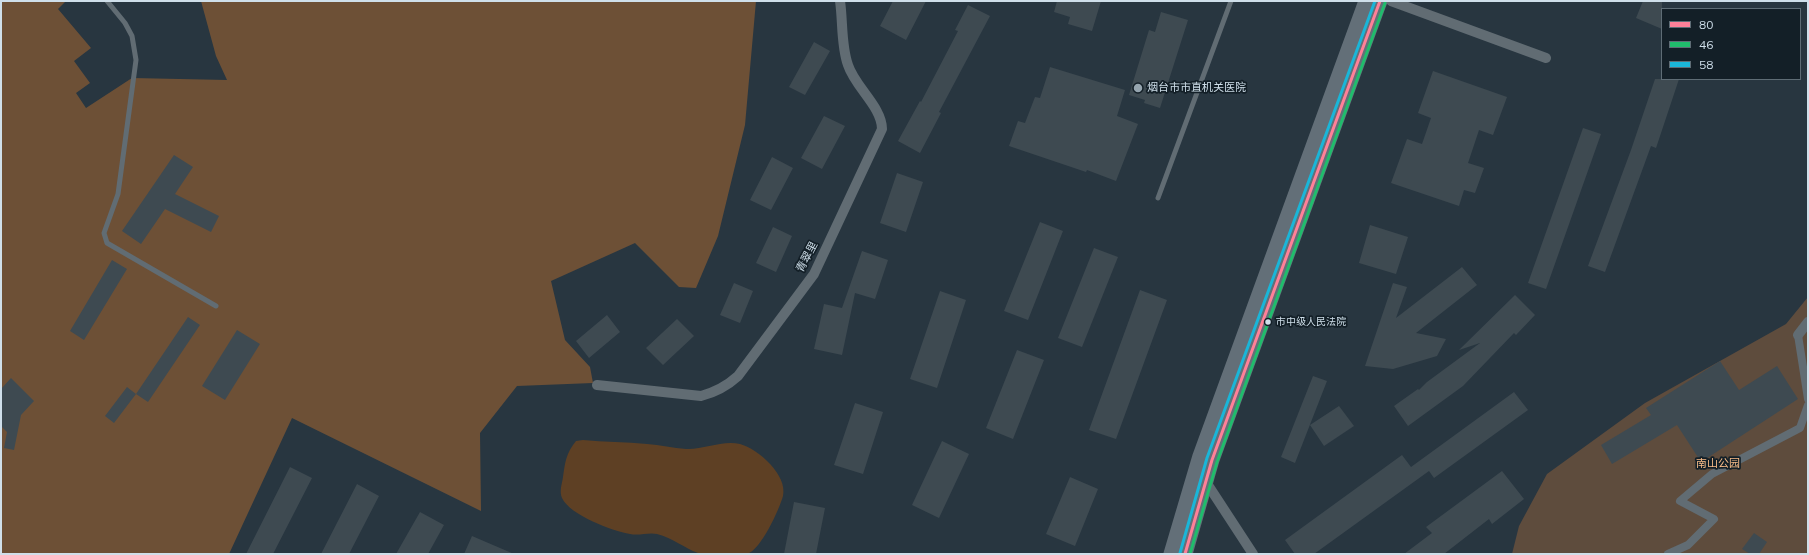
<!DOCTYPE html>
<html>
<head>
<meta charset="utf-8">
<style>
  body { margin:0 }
  #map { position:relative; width:1809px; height:555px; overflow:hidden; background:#283640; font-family:Mulish,sans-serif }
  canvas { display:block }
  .frame { position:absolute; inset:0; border:2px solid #cfdfea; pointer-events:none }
  .legend { position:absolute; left:1661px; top:8px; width:140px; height:72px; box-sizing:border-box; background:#131f27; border:1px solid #5e6c75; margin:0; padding:5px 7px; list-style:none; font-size:12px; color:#cfdfea }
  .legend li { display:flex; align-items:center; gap:8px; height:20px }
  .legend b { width:20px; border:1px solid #5e6c75 }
</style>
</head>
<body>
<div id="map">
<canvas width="1809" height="555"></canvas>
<div class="frame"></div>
<ul class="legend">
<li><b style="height:5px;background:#ff8098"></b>80</li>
<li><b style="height:5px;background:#20bc6c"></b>46</li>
<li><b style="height:5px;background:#1ab6d8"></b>58</li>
</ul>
</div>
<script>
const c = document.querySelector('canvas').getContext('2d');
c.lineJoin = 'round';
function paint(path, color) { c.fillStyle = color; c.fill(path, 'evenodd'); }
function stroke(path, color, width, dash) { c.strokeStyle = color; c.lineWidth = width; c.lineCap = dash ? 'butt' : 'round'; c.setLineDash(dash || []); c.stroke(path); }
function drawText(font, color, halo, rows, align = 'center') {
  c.font = font + ' Mulish,"Noto Sans SC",sans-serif'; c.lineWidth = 3.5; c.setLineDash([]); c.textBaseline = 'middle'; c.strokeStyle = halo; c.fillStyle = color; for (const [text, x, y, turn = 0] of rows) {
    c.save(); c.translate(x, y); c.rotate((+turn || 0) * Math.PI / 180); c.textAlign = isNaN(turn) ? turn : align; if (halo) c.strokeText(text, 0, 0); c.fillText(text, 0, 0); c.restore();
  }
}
paint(new Path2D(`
  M1808,297V554H1512L1519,526L1547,474L1645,403L1786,324Z`), '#5e4c3d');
paint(new Path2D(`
  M1,1H66L58,9L91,48L74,61L90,83L76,93L86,108L132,78L227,80L216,56L201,1H756L745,125L718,236L696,288L679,287L635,243L551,281L565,340L590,367L593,383L517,386L480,433L481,511L292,418L229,554H1Z`), '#6d5036');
paint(new Path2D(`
  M583,440C604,442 626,442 647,444C660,445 673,448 686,449C703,450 722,440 740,444C758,449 788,475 783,496C779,510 761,550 747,554C742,555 702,555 698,553C684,548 673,538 657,534C649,532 639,536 630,534C612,531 570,515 562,498C559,491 562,484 563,477C565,463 566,453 576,441Z`), '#5e4024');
paint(new Path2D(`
  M893,1H926L906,40L880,26Z
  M1057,1H1101L1092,31L1068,24L1070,17L1054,12Z
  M1643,1H1662V29L1636,18Z
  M968,5L990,16L939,112L941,113L920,153L898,141L920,101L921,102L958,31L955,30Z
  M1161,12L1188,20L1160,108L1144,103L1145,100L1129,95L1149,30L1155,32Z
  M814,42L830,51L805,95L789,87Z
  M1050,67L1125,90L1117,116L1138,124L1116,181L1087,170L1086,172L1009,146L1018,121L1025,123L1035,97L1040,98Z
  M1433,71L1507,97L1493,135L1479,130L1468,163L1484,168L1475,193L1464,190L1459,206L1391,183L1407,139L1422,144L1431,118L1418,113Z
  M1655,79H1679L1656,148L1651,146L1605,272L1588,266L1631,150Z
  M824,116L845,126L822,169L801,158Z
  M1583,128L1601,134L1546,289L1528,283Z
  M174,155L193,167L175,194L219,216L211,232L165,209L141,244L122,231Z
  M772,157L793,168L771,210L750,200Z
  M897,173L923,182L906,232L880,223Z
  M1040,222L1063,231L1028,320L1004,311Z
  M1370,225L1408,237L1396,274L1359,263Z
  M773,227L792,236L776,272L756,263Z
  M1094,248L1118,257L1082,347L1058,338Z
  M862,251L888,260L875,299L855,293L842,355L814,349L824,304L842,308Z
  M112,260L127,269L84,340L70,331Z
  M1462,267L1477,285L1416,333L1446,339L1437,356L1393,369L1365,366L1393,283L1407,287L1396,318Z
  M734,283L753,291L740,323L720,315Z
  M1140,290L1167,300L1116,439L1089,430Z
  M940,291L966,300L937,388L910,379Z
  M1515,295L1535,315L1516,335L1514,333L1463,386L1408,426L1394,406L1418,389L1419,390L1427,382L1480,343L1459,350Z
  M607,315L620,332L589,358L576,341Z
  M188,317L200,325L148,402L136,394Z
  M677,319L694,336L663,365L646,348Z
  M237,330L260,344L225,400L202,386Z
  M1017,350L1044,360L1013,439L986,428Z
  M1720,361L1739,390L1777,366L1798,399L1701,462L1677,425L1612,464L1601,445L1651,415L1646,408Z
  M1313,376L1327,381L1295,463L1281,457Z
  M11,378L34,401L21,415L14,450L4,448L7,432L1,426V389Z
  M127,387L136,394L114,423L105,416Z
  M1514,392L1528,410L1434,478L1429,471L1314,554H1295L1285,540L1402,455L1411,467Z
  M855,403L883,412L863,474L834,465Z
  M1339,406L1354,426L1324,446L1310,425Z
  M942,441L969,454L939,518L912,505Z
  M290,467L312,478L273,554H246Z
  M1502,471L1524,499L1492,524L1489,519L1444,554H1404L1432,533L1426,527Z
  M1070,477L1098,489L1075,546L1046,534Z
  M357,484L379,496L349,554H321Z
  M794,502L825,508L816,554H784Z
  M420,512L444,525L428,554H396Z
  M1754,533L1767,542L1759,554H1750L1742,549Z
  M472,536L514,554H464Z`), '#3e4a51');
stroke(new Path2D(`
  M107,1L125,23L132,36L136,60L118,194L104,233L107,243L216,306
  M1158,198L1231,1`), '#616c73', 5);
stroke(new Path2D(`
  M1798,335L1808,399
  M1668,554L1688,545L1714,519L1680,501L1712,474L1800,428L1808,405`), '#616c73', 8);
stroke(new Path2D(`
  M1391,1L1546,58
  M1798,335L1808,322
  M597,385L701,396C716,392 727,386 738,376L814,274L882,129C882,107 855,87 848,65C841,46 843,21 840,1
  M1203,480L1206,482L1253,554`), '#616c73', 10);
stroke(new Path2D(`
  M1171,554L1200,456L1366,1
  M1185,554L1212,460L1380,1`), '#636f78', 15);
stroke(new Path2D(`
  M1185,554L1212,460L1380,1`), '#ff8098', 3);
stroke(new Path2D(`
  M1190,554L1217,462L1385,3`), '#20bc6c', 3);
stroke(new Path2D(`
  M1180,553L1207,458L1375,1`), '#1ab6d8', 3);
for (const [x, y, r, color] of [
  [1138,88,5,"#95a4ae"],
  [1268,322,3.5,"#cfdfea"]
]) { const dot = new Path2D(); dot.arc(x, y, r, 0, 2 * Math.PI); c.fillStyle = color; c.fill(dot); stroke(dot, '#131f27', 1.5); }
drawText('10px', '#cfdfea', '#131f27', [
  ["市中级人民法院",1276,322]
], 'left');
drawText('11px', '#cfdfea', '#131f27', [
  ["烟台市市直机关医院",1147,88]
], 'left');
drawText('11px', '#cfdfea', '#131f27', [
  ["青翠里",807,257,-62]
]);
drawText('11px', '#f9bd89', '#131f27', [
  ["南山公园",1718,464]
]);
</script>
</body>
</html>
